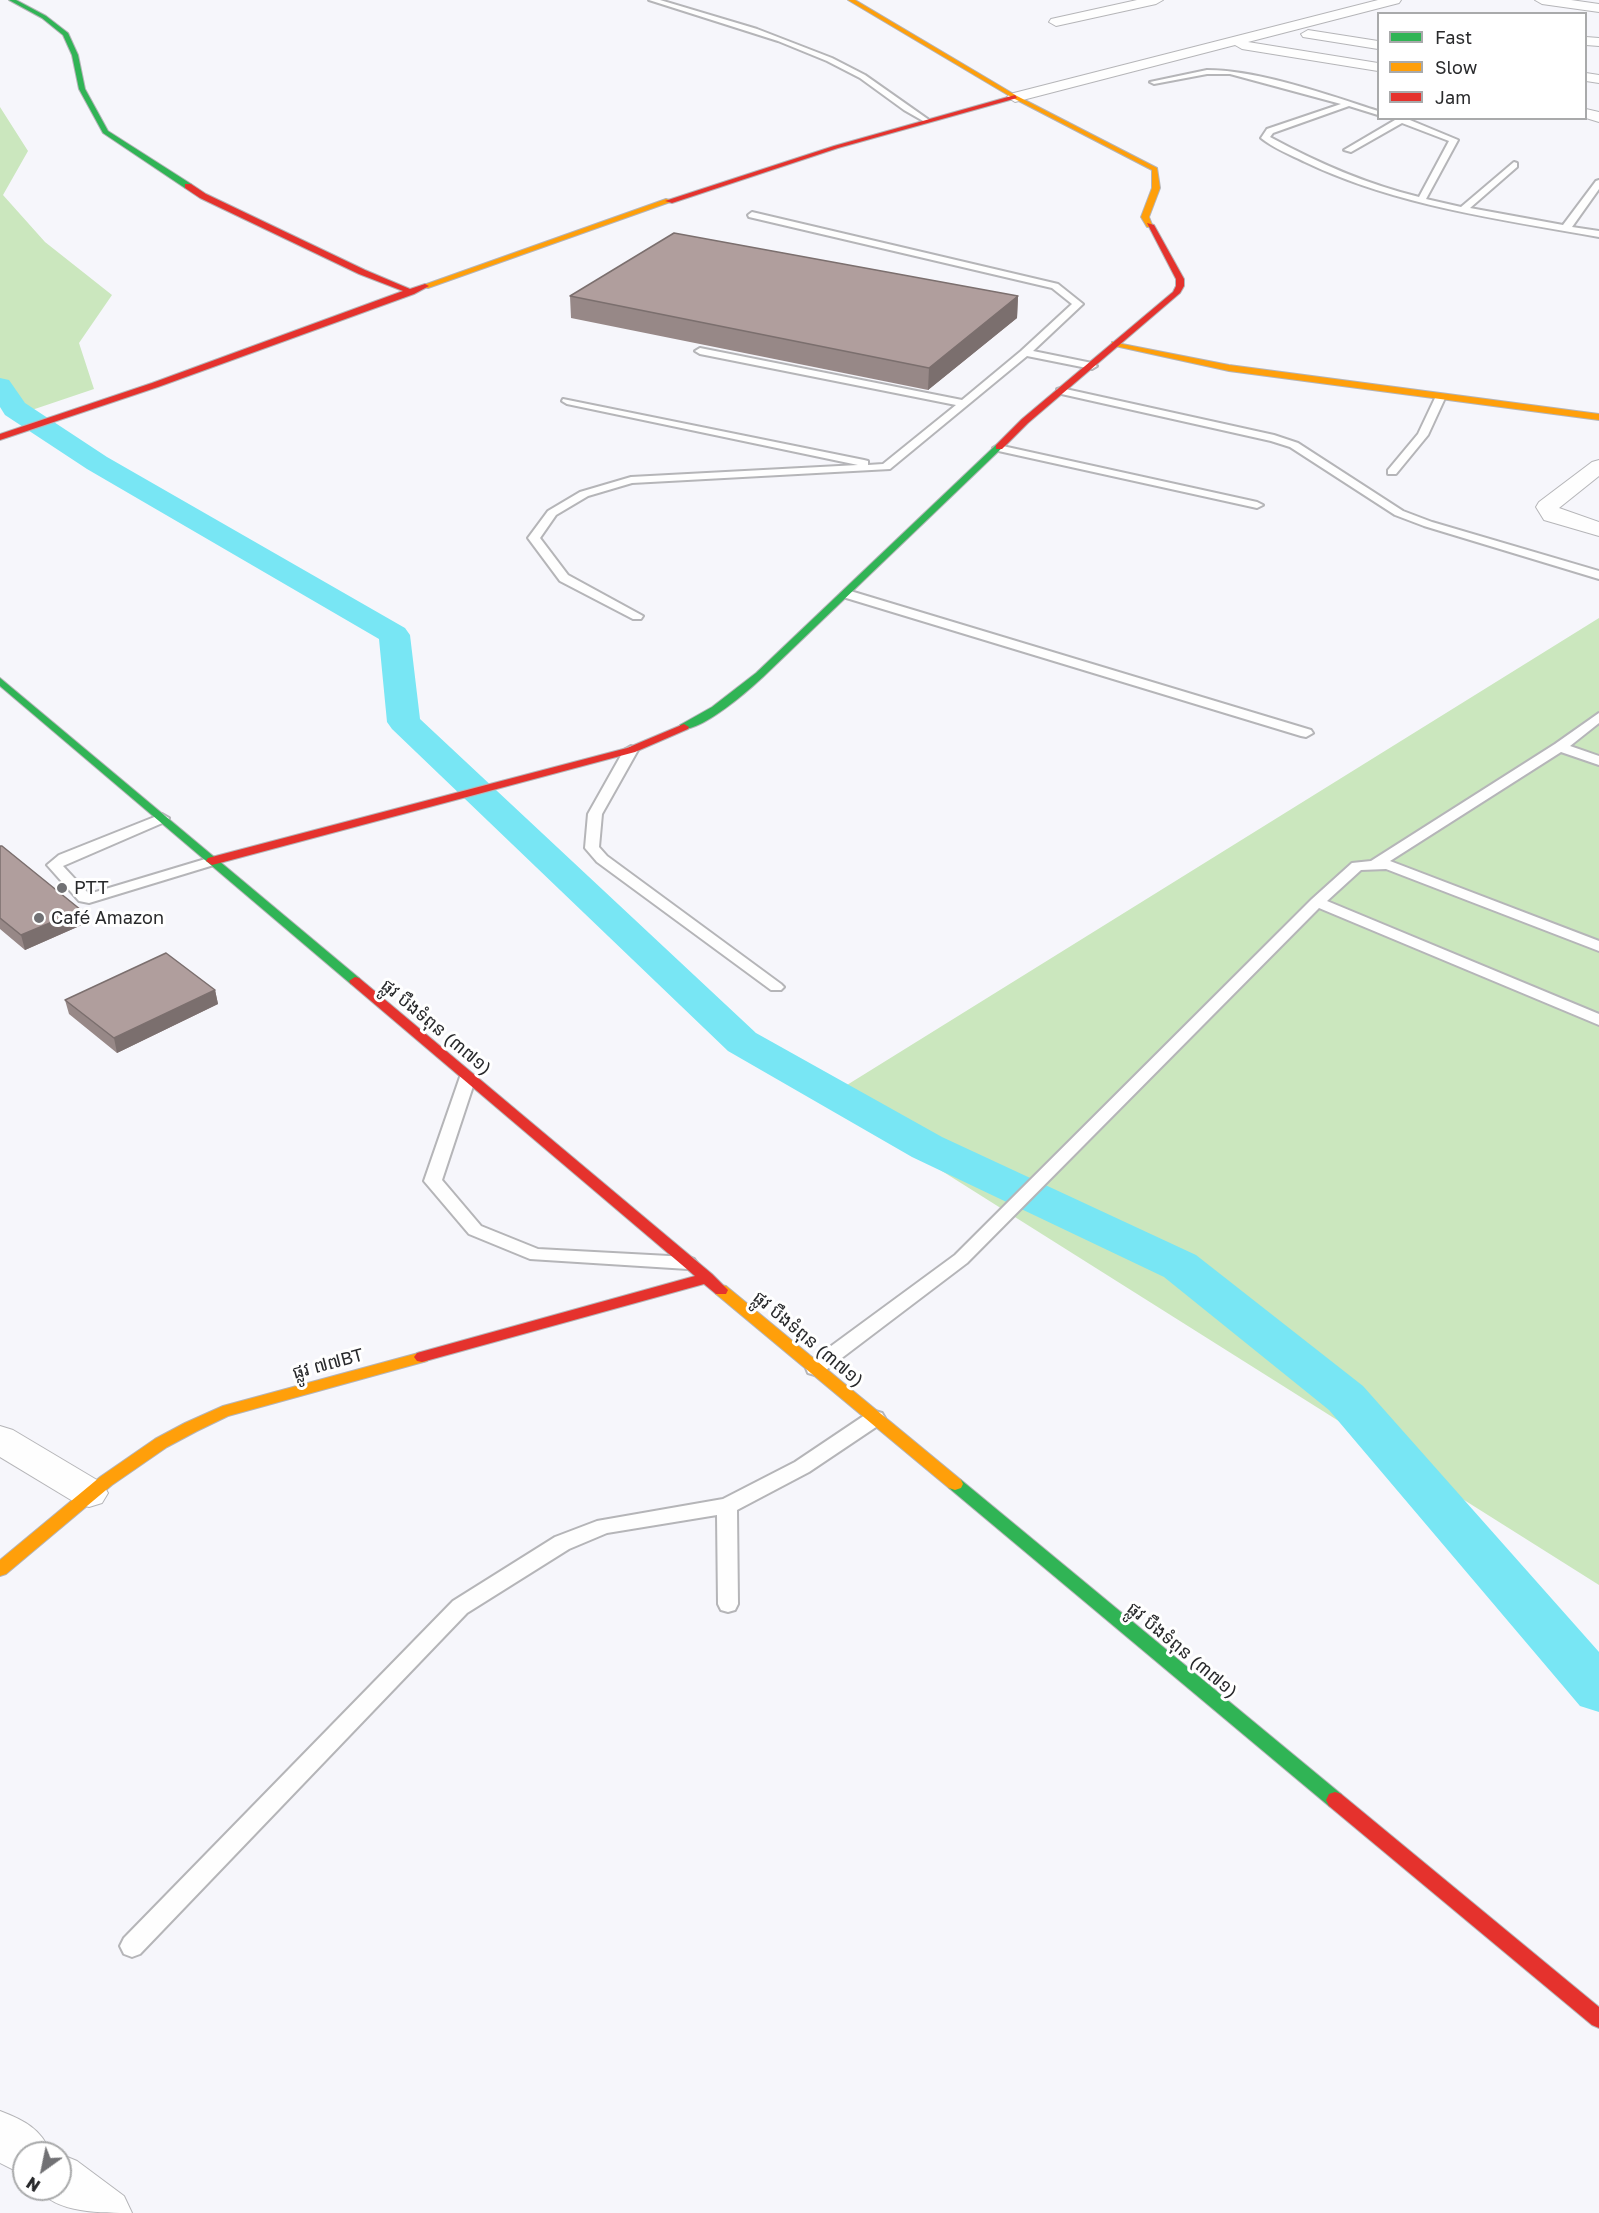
<!DOCTYPE html>
<html>
<head>
<meta charset="utf-8">
<style>
  body { margin:0 }
  #map { position:relative; width:1599px; height:2213px; overflow:hidden; background:#f6f6fb; font-family:"Golos Text",sans-serif }
  canvas { display:block }
  .legend { position:absolute; left:1377px; top:12px; width:210px; height:108px; box-sizing:border-box; background:#fff; border:2px solid #a9aaab; margin:0; padding:8px 10px; list-style:none; font-size:18px; color:#292a2c }
  .legend li { display:flex; align-items:center; gap:12px; height:30px }
  .legend b { width:30px; border:2px solid #a9aaab }
  .north { position:absolute; left:12px; top:2141px; width:60px; height:60px; box-sizing:border-box; background:#fff; border:2px solid #a9aaab; border-radius:50%; rotate:213deg; font-size:16px; font-weight:700; line-height:24px; text-align:center; color:#292a2c }
  .north::after { content:''; display:block; margin:auto; width:21px; height:27px; background:#717174; clip-path:polygon(50% 0,100% 100%,50% 72%,0 100%) }
</style>
</head>
<body>
<div id="map">
<canvas width="1599" height="2213"></canvas>
<ul class="legend">
<li><b style="height:8px;background:#30b455"></b>Fast</li>
<li><b style="height:8px;background:#ff9f0a"></b>Slow</li>
<li><b style="height:8px;background:#e5322d"></b>Jam</li>
</ul>
<div class="north">N</div>
</div>
<script>
const c = document.querySelector('canvas').getContext('2d');
c.lineJoin = 'round';
function paint(path, color) { c.fillStyle = color; c.fill(path, 'evenodd'); }
function stroke(path, color, width, dash) { c.strokeStyle = color; c.lineWidth = width; c.lineCap = dash ? 'butt' : 'round'; c.setLineDash(dash || []); c.stroke(path); }
function drawText(font, color, halo, rows, align = 'center') {
  c.font = font + ' "Golos Text","Noto Sans Khmer",sans-serif'; c.lineWidth = 6; c.setLineDash([]); c.textBaseline = 'middle'; c.strokeStyle = halo; c.fillStyle = color; for (const [text, x, y, turn = 0] of rows) {
    c.save(); c.translate(x, y); c.rotate((+turn || 0) * Math.PI / 180); c.textAlign = isNaN(turn) ? turn : align; if (halo) c.strokeText(text, 0, 0); c.fillText(text, 0, 0); c.restore();
  }
}
paint(new Path2D(`
  M0,107L28,151L3,195L45,242L112,295L79,343L94,389L17,415L0,398Z
  M1599,618V1585L826,1098Z`), '#cbe7be');
paint(new Path2D(`
  M0,378L9,380L25,403L107,457L405,628L410,635L420,719L756,1033L942,1137L1196,1255L1363,1386L1599,1652V1712L1580,1706L1329,1410L1164,1277L912,1157L728,1051L392,729L387,722L379,639L87,469L5,415L0,407Z`), '#78e6f4');
const lane = new Path2D(`
  M649,0H660L757,29L832,58L865,75L929,120L925,122L904,110L860,78L827,61L778,41Z
  M1207,70C1258,70 1329,95 1378,111V115L1349,106L1273,133L1270,137C1318,163 1366,184 1419,197L1449,141L1402,123L1351,152L1344,150L1395,120L1392,118H1405L1458,140L1426,199L1461,207L1514,162L1517,163V167L1470,208L1563,225L1596,181L1599,180V189L1572,227L1599,231V237C1499,219 1397,206 1305,162C1291,155 1273,148 1261,138L1267,129L1341,104L1230,74H1207L1154,84L1150,82Z
  M752,212L1058,284L1083,304L1033,351L1092,363L1097,366L1092,369L1027,356L890,469L632,483L588,496L556,515L540,538L568,575L643,616L641,619H633L560,581L528,538L548,511L580,492L631,477L858,465L567,404L562,401L563,399L864,460L868,461V465L883,464L956,405L700,354L695,351L700,348L962,400L1021,351L1072,304L1052,288L749,217L748,215Z
  M1061,388L1274,435L1298,443L1403,511L1432,522L1599,571V579L1424,526L1395,515L1290,447L1271,441L1057,393V389Z
  M1440,395L1445,398L1428,435L1396,474H1388V470L1418,434L1435,398Z
  M998,445L1257,502L1263,505L1257,508L994,450L993,448Z
  M847,590L1311,730L1313,733L1306,737L1301,736L843,597L841,594Z
  M1599,713V723L1570,746L1599,756V765L1561,752L1390,861L1599,941V951L1386,869L1361,870L1327,901L1599,1014V1025L1319,908L967,1263L822,1373L815,1375L808,1373L806,1368L808,1363L955,1255L1312,899L1352,863L1371,861L1555,744Z
  M631,746L638,750L602,814L599,847L607,856L781,984L784,987L781,990H771L597,862L585,848L588,814L624,750Z
  M162,814L169,818L167,821L63,866L89,894L212,857L217,858L219,861L217,864L89,903L79,901L47,865L59,855Z
  M468,1072L476,1077L442,1180L481,1226L538,1249L688,1257L694,1259L697,1263L694,1267L688,1269L530,1259L469,1234L424,1181L460,1077Z
  M875,1411L882,1413L885,1418L882,1423L809,1472L737,1510L738,1604L735,1610L728,1612L721,1610L718,1604L717,1515L607,1533L569,1549L467,1613L140,1954L132,1957L124,1954L120,1946L124,1938L453,1601L555,1537L597,1521L723,1499L795,1462L868,1413Z`);
const street = new Path2D(`
  M1137,0H1163L1156,4L1056,26L1049,22L1051,19Z
  M1378,0H1401L1399,3L1248,42L1378,63V71L1242,49L1235,45L1015,102L1007,97L1010,94Z
  M1535,0H1571L1599,4V12L1542,4Z
  M1308,30L1378,41V49L1303,37L1301,34Z
  M1586,37L1599,38V46L1586,45Z
  M1586,73L1599,75V83L1586,81Z
  M1586,109L1599,112V122L1586,118Z
  M1599,460V476L1559,508L1599,522V536L1544,520L1536,507L1539,502L1592,462Z
  M0,1426L13,1430L102,1483L108,1493L102,1503L89,1507L76,1503L0,1457Z
  M0,2111C24,2120 41,2129 51,2153H24V2175L0,2163Z
  M60,2154L77,2161L124,2196L132,2213C103,2213 54,2213 40,2189H60Z`);
const fast = new Path2D(`
  M9,0H16L46,16L68,33L78,55L85,89L108,131L191,184V188H185L103,133L79,89L72,55L63,35L42,18Z
  M996,445L1003,447L763,677C748,691 700,733 680,729V725L712,707L756,673Z
  M0,678L359,978L361,981L359,984H351L0,686Z
  M955,1478L961,1480L1341,1794L1344,1800L1341,1806L1335,1808L1329,1806L949,1488L947,1484L949,1480Z`);
const slow = new Path2D(`
  M848,0H855L1017,96L1157,168L1160,188L1149,217L1153,227H1147L1141,217L1152,188V170L1013,98Z
  M666,199L673,201L428,288L421,286Z
  M1112,342L1229,365L1599,414V420L1229,371L1115,346H1112Z
  M721,1285L726,1286L961,1480L963,1484L961,1488L955,1490L949,1488L716,1294L714,1290L716,1286Z
  M422,1352L427,1353L430,1357L427,1361L228,1416L197,1431L167,1447L112,1485L6,1574L0,1576V1560L100,1477L155,1439L185,1423L223,1406Z`);
const jam = new Path2D(`
  M1015,95L1017,98L838,148L672,203L665,201L834,146Z
  M185,184H191L206,194L365,270L410,289L425,284L429,286L414,294L158,387L0,440V434L152,383L403,291L359,274L200,198L185,188Z
  M1147,223L1154,225L1184,279V286L1180,293L1028,423L1002,449H996V445L1022,419L1173,292L1176,286V279Z
  M684,724L689,727L688,729L635,752L216,864L212,865L206,861L208,858L627,748Z
  M355,977L359,978L712,1274L728,1290L726,1294H716L704,1284L422,1362L417,1361L414,1357L417,1353L695,1276L351,984L349,981Z
  M1335,1792L1341,1794L1599,2007V2028L1592,2025L1329,1806L1326,1800L1329,1794Z`);
stroke(lane, '#b5b5b8', 4);
stroke(street, '#b5b5b8', 2);
stroke(fast, '#b5b5b8', 2);
stroke(slow, '#b5b5b8', 2);
stroke(jam, '#b5b5b8', 2);
paint(lane, '#fefefe');
paint(street, '#fefefe');
paint(fast, '#30b455');
paint(slow, '#ff9f0a');
paint(jam, '#e5322d');
paint(new Path2D(`
  M570,296H1018L1017,318L928,390L571,318Z
  M0,846L84,924L25,950L0,929Z
  M215,990L218,1004L117,1053L69,1014L65,1000Z`), '#978887');
paint(new Path2D(`
  M1018,296L1017,318L928,390L929,368Z
  M81,910L84,924L25,950L21,935Z
  M215,990L218,1004L117,1053L114,1038Z`), '#7b6f6e');
const building = new Path2D(`
  M674,233L1018,296L929,368L570,296Z
  M0,846H2L81,910L21,935L0,918Z
  M166,953L215,990L114,1038L65,1000Z`);
paint(building, '#b09e9d');
stroke(building, '#7b6f6e', 1.5);
for (const [x, y, r, color] of [
  [62,888,6,"#717174"],
  [39,918,6,"#717174"]
]) { const dot = new Path2D(); dot.arc(x, y, r, 0, 2 * Math.PI); c.fillStyle = color; c.fill(dot); stroke(dot, '#fff', 2); }
drawText('18px', '#292a2c', '#fff', [
  ["PTT",74,888],
  ["Café Amazon",51,918]
], 'left');
drawText('18px', '#292a2c', '#fff', [
  ["ផ្លូវ បឹងទំពុន (៣៧១)",436,1027,40],
  ["ផ្លូវ បឹងទំពុន (៣៧១)",808,1339,40],
  ["ផ្លូវ ៧៧BT",328,1364,-15],
  ["ផ្លូវ បឹងទំពុន (៣៧១)",1182,1650,40]
]);
</script>
</body>
</html>
